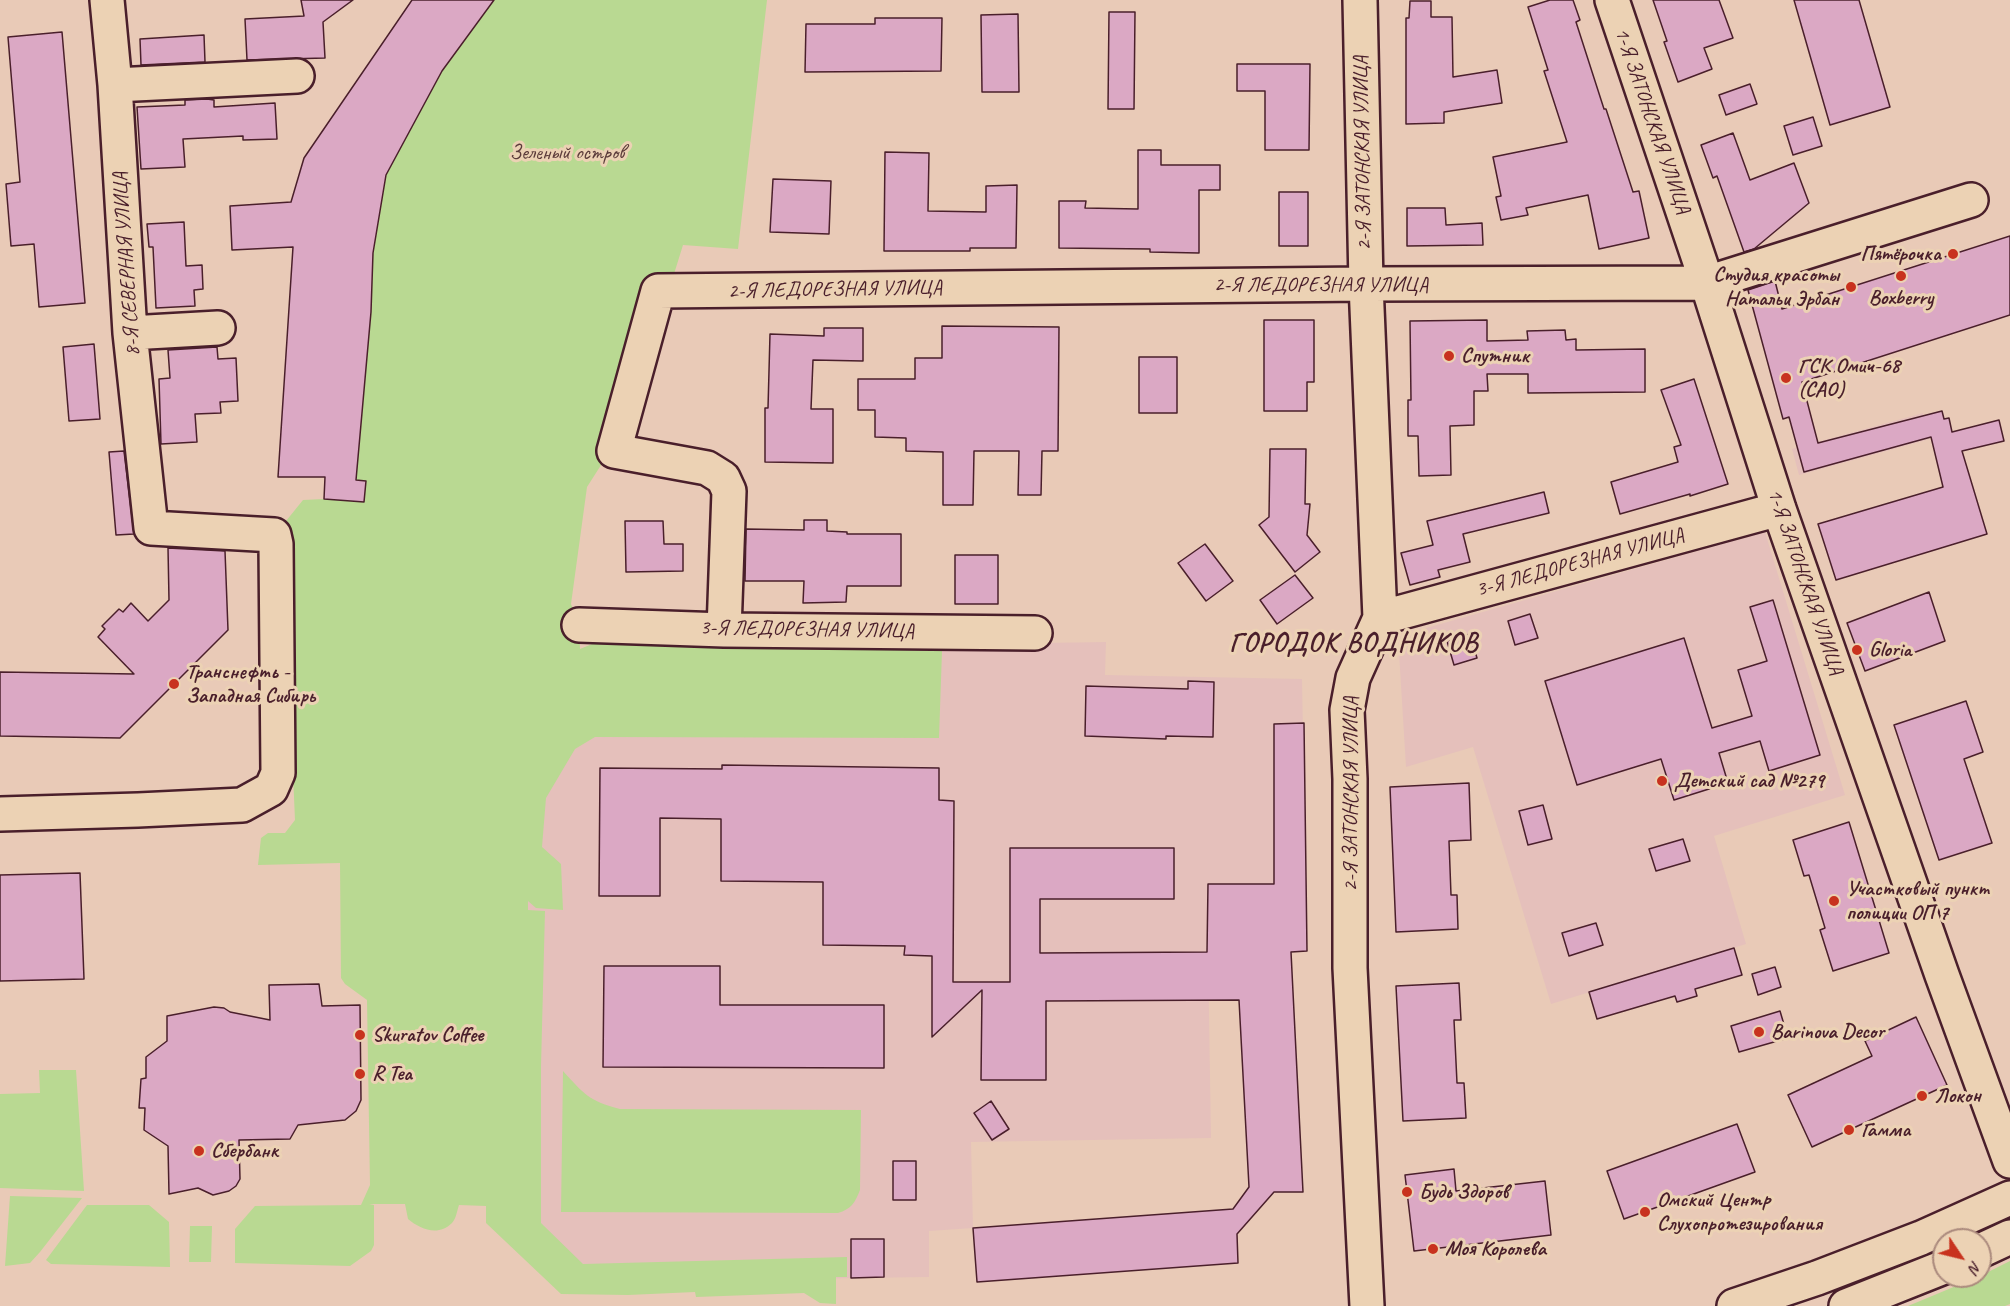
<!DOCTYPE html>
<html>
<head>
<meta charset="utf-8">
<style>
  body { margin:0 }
  #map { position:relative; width:2010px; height:1306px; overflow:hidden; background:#e9cab7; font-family:Caveat,sans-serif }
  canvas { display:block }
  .north { position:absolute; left:1932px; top:1228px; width:60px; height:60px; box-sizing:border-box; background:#ecd2b4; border:2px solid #ab8a7d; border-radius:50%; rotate:125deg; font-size:16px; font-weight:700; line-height:24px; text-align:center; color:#4a1f2b }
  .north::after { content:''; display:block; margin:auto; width:21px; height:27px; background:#c8321e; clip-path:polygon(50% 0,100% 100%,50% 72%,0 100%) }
</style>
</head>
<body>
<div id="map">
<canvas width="2010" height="1306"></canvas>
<div class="north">N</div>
</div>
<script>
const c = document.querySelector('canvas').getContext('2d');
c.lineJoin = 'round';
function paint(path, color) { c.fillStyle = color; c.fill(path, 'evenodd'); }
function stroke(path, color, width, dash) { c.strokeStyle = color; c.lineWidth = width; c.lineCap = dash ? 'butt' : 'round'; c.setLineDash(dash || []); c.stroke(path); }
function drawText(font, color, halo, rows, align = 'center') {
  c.font = font + ' Caveat,sans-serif'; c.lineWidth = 6; c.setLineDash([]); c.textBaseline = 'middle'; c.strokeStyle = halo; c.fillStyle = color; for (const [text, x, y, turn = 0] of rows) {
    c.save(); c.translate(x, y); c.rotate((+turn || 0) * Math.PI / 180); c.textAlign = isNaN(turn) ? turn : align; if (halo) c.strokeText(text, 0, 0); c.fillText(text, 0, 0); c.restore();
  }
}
paint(new Path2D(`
  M1923,413L1930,439L1799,475L1792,449Z
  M1765,532L1845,795L1714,836L1746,944L1551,1004L1473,747L1406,767L1398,636Z
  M597,642L976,644L1106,642L1105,675L1302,679L1307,951L1208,952L1211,1138L971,1142L973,1228L929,1231V1277L577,1282L520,1231L545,912L527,910L537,738L580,650Z`), '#e5c0bb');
paint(new Path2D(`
  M494,0H767L738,249L683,245L674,274L655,283L603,462L587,487L571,604L579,625L580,649L597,642L942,651L939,738L595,737L575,749L546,798L542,847L561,864L563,910L536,908L528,901V910L545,911L541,1066V1223L583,1264L847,1257V1277H836V1304L820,1303L804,1293L696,1297L695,1292L628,1295L561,1294L486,1223V1206L459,1205C457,1211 456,1219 452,1223C438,1237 420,1229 408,1219L405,1204H369L374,1205V1245L371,1251L350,1266L235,1263V1229L255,1206L361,1205L370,1185L367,1000L345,984L341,978L340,863L258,865L261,838L268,833H285L295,820L283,542L286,521L303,500L324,499L364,502L366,481L356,480L371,312L373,253L386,175L442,71Z
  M39,1070H76L84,1191L0,1188V1094L40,1093Z
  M563,1071C584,1094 589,1101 620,1109L861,1110L860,1190C855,1203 851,1209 838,1213L561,1212Z
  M10,1196L82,1198L40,1252L30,1263L5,1266Z
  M87,1205H149L169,1222L170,1267L51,1264L46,1260Z
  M190,1226H212L211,1262H189Z
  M2010,1261V1304L2005,1306H1908L1980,1276Z`), '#b9d992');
const building = new Path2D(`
  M301,0H353L323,22L325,58L247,60L245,19L304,16Z
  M412,0H494L442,71L386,175L373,253L371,312L356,480L366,481L364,502L324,499L325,477H278L293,247L232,250L230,206L291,202L304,158Z
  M1550,0H1573L1580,20L1576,22L1604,109H1606L1633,192L1639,191L1649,238L1599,249L1588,195L1526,208L1528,215L1501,220L1496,197L1501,196L1493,157L1567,142L1544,71L1548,70L1528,7Z
  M1653,0H1719L1733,38L1704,48L1712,69L1678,82L1664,42L1667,41Z
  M1794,0H1859L1890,107L1830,125Z
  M1410,1H1431V17H1452L1453,77L1497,70L1502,103L1444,112V123L1406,124V18H1409Z
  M1109,12H1135L1134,109H1108Z
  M1018,14L1019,92H982L981,15Z
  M875,18H942L941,71L805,72L806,24H875Z
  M62,32L85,303L39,307L34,244L11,246L6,184L20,182L8,37Z
  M204,35L205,62L141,65L140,39Z
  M1237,64H1310L1309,150H1265V91H1237Z
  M1750,84L1757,104L1726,115L1719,95Z
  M207,99L214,100V107L275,103L277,139L243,140V136L183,139L185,167L141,169L137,107L185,105V100Z
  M1813,117L1822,146L1793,155L1784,126Z
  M1733,133L1750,180L1794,163L1809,203L1754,249L1744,252L1717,176L1713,178L1701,145Z
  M1138,150H1161V165H1220V190H1199V253L1150,252V249L1059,248V201H1086L1085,208L1138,209Z
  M885,152L929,153L928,211L986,212V186L1017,185L1016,248H970V251H884Z
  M773,179L831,181L829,234L770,232Z
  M1279,192H1308V246H1279Z
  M1407,208H1445L1446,225L1482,223L1483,245L1407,246Z
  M184,222L186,266L202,265L203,289L194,290L195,306L156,308L153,247H149L147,224Z
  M2010,236V315L1802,382L1818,443L1942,411L1944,419L1949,418L1952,432L1999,420L2004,441L1962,451L1987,534L1836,580L1818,524L1943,487L1931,437L1804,472L1789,417L1783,419L1748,290L1775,281L1782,309Z
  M1264,320H1314V382H1307V411H1264Z
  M1487,320V341L1528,340L1527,331L1565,330L1566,340L1576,339V350L1645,349V392L1528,393V374H1487L1488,391H1474V425L1450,426L1451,475L1419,476L1418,436H1408V400H1411L1410,321Z
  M942,326L1059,327L1058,451H1042L1041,495H1018L1019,451H974L973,505H943V452L906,451V438L875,437V410H858V379H915V358H942Z
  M824,328H863V361L813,360L811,409H833V463L765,462V408H768L770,334L824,336Z
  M94,344L100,419L69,421L63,347Z
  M217,347L218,359L236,358L238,401L220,402L221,413L195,414L197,442L161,444L159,379L170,378L168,350Z
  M1139,357H1177V413H1139Z
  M1694,379L1728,484L1690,496V494L1620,514L1611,482L1678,462L1674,447L1681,445L1661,390Z
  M1270,449H1306L1305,504H1310L1307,535L1320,552L1295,572L1259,525L1269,517Z
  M124,451L134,534L116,535L109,452Z
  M1544,492L1549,513L1463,534L1470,562L1438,570L1440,577L1410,585L1401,553L1433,545L1427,521Z
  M804,520H827V531L847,532V534H901V586H847L846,602L803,603L804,581H745L746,529L804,530Z
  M625,521H663L664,544H683V571L626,572Z
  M1205,544L1233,581L1206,601L1178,563Z
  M168,548L225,551L228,630L120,738L0,736V672L134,674L98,637L105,629L102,626L119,609L123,612L131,603L148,621L169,600Z
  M955,555H998V604H955Z
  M1295,575L1313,598L1277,624L1260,600Z
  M1929,592L1945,641L1865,671L1847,623Z
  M1773,600L1820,755L1769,771L1760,741L1719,753L1728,783L1674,800L1661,759L1577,785L1545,681L1684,638L1712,728L1752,716L1738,670L1767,661L1750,607Z
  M1530,614L1538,638L1515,645L1508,621Z
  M1470,634L1477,658L1454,665L1447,641Z
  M1188,681L1214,682L1213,737L1166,736V739L1085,736L1086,686L1188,689Z
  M1966,701L1983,752L1964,759L1992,843L1939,860L1894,725Z
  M1304,723L1307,951L1291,952L1303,1192H1274L1237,1234L1238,1263L977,1282L973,1228L1233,1209L1249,1187L1239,1000L1046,1001V1080H981L982,990L932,1037V956L904,955L905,946L823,945V882L721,881V819L660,818V896H599L600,768L722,769V765L939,768V800L954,801L953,982H1010V848H1174V899H1040V953L1207,952L1208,884H1274V724Z
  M1469,783L1471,840L1449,841L1451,895H1457L1458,929L1396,932L1390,787Z
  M1543,805L1552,839L1528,845L1519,811Z
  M1849,822L1889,953L1833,971L1820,930L1825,928L1809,875L1804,876L1793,840Z
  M1683,839L1690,861L1656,871L1649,849Z
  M80,873L84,979L0,981V875Z
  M1596,923L1603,945L1569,956L1562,933Z
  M1734,948L1742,975L1695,989L1697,996L1677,1002L1675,996L1597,1019L1589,992Z
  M604,966H720V1005H884V1068L603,1067Z
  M1775,967L1781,987L1758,995L1752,974Z
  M1459,983L1461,1020H1454L1457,1083H1464L1466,1118L1403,1121L1396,986Z
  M319,984L322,1006L360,1005L361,1100L356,1111L345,1120L298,1125L290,1139L239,1140L240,1179L236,1186L229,1191L213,1195L198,1188L169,1194L168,1146L144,1130L145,1108H139L141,1079L146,1078V1057L167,1041V1016L214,1007L224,1008L230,1012L270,1020L269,985Z
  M1780,1011L1788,1038L1739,1052L1731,1026Z
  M1916,1017L1947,1085L1812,1147L1788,1095L1872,1056L1865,1041Z
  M991,1101L1009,1129L992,1140L974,1113Z
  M1737,1124L1755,1172L1624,1219L1607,1171Z
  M893,1161H916V1200H893Z
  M1454,1169L1456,1191L1545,1181L1551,1235L1414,1251L1405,1175Z
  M851,1239H884V1277L851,1278Z`);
paint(building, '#dba8c4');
stroke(building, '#4a1f2b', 1.5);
const minor = new Path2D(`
  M1360,0L1366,284L1380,618L1353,678L1347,710L1350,779V968L1367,1306
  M1612,0L1707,283L1779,509L1942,975L2010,1161
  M115,85L297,76
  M130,333L218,328
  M1380,618L1779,509
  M579,625L724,630L1035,633
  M724,630L729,491L723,478L707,468L614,451L658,291L1366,284L1707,283L1971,200
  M0,814L138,810L242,805L271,789L278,773L276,544L274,535L151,528L130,333L115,85L107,0`);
const major = new Path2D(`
  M1980,1251L2010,1237
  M1734,1306L1817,1278L1921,1238L2010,1198
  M1846,1306L1944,1267`);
stroke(minor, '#4a1f2b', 38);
stroke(major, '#4a1f2b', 38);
stroke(minor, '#ecd2b4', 33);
stroke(major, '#ecd2b4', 33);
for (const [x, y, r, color] of [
  [1953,254,6,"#c8321e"],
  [1901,276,6,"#c8321e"],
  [1851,287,6,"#c8321e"],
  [1449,356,6,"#c8321e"],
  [1786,378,6,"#c8321e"],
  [1857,650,6,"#c8321e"],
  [174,684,6,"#c8321e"],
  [1662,781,6,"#c8321e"],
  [1834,901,6,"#c8321e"],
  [1759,1032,6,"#c8321e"],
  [360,1035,6,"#c8321e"],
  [360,1074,6,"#c8321e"],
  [1922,1096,6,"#c8321e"],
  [1849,1130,6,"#c8321e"],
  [199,1151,6,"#c8321e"],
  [1407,1192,6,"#c8321e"],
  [1645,1212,6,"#c8321e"],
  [1433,1249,6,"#c8321e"]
]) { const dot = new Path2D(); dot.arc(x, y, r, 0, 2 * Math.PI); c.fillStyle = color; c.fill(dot); stroke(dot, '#ecd2b4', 2); }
drawText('21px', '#4a1f2b', '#ecd2b4', [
  ["1-Я ЗАТОНСКАЯ УЛИЦА",1652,121,71],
  ["2-Я ЗАТОНСКАЯ УЛИЦА",1363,153,-91],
  ["8-Я СЕВЕРНАЯ УЛИЦА",127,264,-94],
  ["2-Я ЛЕДОРЕЗНАЯ УЛИЦА",1321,285],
  ["2-Я ЛЕДОРЕЗНАЯ УЛИЦА",835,290,-1],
  ["3-Я ЛЕДОРЕЗНАЯ УЛИЦА",1580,563,-15],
  ["1-Я ЗАТОНСКАЯ УЛИЦА",1805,582,71],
  ["3-Я ЛЕДОРЕЗНАЯ УЛИЦА",807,630,1],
  ["2-Я ЗАТОНСКАЯ УЛИЦА",1351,794,-90]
]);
drawText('21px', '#5b3b3a', '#ecd2b4', [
  ["Зеленый остров",567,153]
]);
drawText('bold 21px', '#4a1f2b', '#ecd2b4', [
  ["Пятёрочка",1941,254,"right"],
  ["Студия красоты",1839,275,"right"],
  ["Натальи Эрбан",1839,299,"right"],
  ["Boxberry",1901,298,"center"],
  ["Спутник",1461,356],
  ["ГСК Омич-68",1798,366],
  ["(САО)",1798,390],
  ["Gloria",1869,650],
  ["Транснефть -",186,672],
  ["Западная Сибирь",186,696],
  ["Детский сад №279",1674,781],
  ["Участковый пункт",1846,889],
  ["полиции ОП 7",1846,913],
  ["Barinova Decor",1771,1032],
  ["Skuratov Coffee",372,1035],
  ["R Tea",372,1074],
  ["Локон",1934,1096],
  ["Гамма",1861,1130],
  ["Сбербанк",211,1151],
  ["Будь Здоров",1419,1192],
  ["Омский Центр",1657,1200],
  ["Слухопротезирования",1657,1224],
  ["Моя Королева",1445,1249]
], 'left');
c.letterSpacing = '1.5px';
drawText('bold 27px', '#4a1f2b', '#ecd2b4', [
  ["ГОРОДОК ВОДНИКОВ",1354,644]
]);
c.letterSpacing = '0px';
</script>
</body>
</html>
